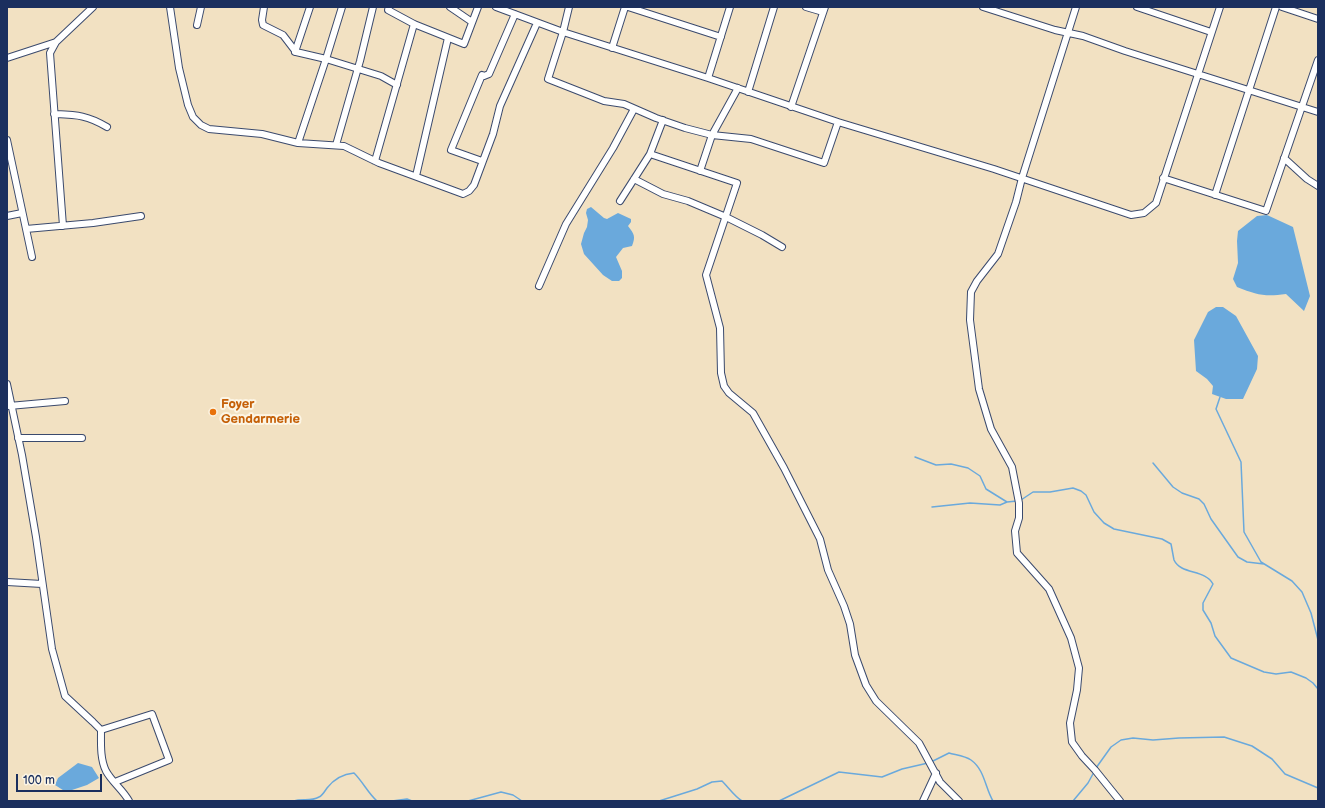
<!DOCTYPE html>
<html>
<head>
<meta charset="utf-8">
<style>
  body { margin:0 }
  #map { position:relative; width:1325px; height:808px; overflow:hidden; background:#f2e1c2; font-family:"Balsamiq Sans",sans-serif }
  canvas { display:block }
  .frame { position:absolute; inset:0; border:8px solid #1b2f5e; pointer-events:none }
  .scale { position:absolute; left:16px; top:774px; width:86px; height:18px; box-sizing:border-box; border:2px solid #1b2f5e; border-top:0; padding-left:5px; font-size:12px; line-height:14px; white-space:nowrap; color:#1b2f5e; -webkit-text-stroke:3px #fcf5e5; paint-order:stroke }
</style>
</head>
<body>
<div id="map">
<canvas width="1325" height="808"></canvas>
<div class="frame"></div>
<div class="scale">100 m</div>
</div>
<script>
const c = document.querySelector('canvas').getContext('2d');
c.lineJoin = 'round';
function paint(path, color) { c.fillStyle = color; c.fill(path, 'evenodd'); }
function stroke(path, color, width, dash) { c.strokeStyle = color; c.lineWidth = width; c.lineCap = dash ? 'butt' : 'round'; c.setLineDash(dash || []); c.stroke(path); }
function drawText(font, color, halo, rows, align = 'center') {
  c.font = font + ' "Balsamiq Sans",sans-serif'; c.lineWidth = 4; c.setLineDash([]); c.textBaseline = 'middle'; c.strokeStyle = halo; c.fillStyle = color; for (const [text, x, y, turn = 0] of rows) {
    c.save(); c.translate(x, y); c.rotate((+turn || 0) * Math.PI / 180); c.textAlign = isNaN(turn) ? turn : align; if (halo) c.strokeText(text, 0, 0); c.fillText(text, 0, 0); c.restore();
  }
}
paint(new Path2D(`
  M591,207L604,218L607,219L618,213L631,219V222L628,226C634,234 636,236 632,246L623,248L616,257L622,271V278L619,281H612L603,275L584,254L581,244L584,233L587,227L588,220L586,213L587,209Z
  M1267,215L1293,227L1310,296L1304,311L1286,294C1265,297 1257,295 1237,287L1233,279L1238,263L1237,241L1238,231L1257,216Z
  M1216,307H1223L1236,316L1258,356L1257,369L1243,399H1226L1212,394L1213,386L1207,379L1196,371L1194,340L1208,312Z
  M78,763L92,767L99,778L87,785L66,792L55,785L58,778Z`), '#6aa9dc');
stroke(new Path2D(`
  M1220,397L1216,409L1241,462L1244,532L1261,562L1292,581L1302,592L1311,613L1318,640
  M915,457L936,465L951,464L968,468L980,476L986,489L1007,502L1017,501
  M1153,463L1173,487L1182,493L1199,499L1204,504L1211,519L1238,557L1247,562L1264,564
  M1021,500L1033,492H1050L1073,488L1081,491L1086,495L1094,512L1104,523L1114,529L1162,539L1171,544C1172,549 1173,555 1174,560C1181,575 1205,569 1213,584L1203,603V610L1211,623L1215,636L1231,658L1264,672L1276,674L1291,672L1306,678L1313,683L1318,689
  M932,507L970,503L1000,505L1007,502
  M931,762L949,753C956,755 965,756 971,760C985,770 985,788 993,801
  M1096,768L1111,747L1121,740L1133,738L1153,740L1179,738L1224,737L1252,746L1272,759L1285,774L1318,788
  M294,801C302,798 310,802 319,797C322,796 325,791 327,788C334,779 343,774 354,773C363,782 368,793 377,801
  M392,801L407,799L412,801
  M468,801L501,792L513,795L522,801
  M659,801L697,789L712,782L722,781C729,788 734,796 742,801
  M779,801L839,772L882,777L902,769L928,763
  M1073,801L1088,783L1094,772`), '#6aa9dc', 1.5);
const minor = new Path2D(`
  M170,7L179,68L188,105L193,117L201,125L209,129L262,134L298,143L344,146L379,163L463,194L469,191L474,185L493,134L500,106L537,23
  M264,7L262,20L263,25L283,35L296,52L326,59L381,76L397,85
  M389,7L388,10L414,24L464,44L478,7
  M450,7L472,22
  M496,7L563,32L548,79L604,101L624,104L656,118L685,128L712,135L751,139L824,163L838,122
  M569,7L563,32L708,78L838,122L994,169L1131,215L1144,213L1156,203L1220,7
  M628,7L721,37
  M806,7L823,12
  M983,7L1055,30L1083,36L1125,51L1318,112
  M1076,7L1022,178L1016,202L998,254L977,281L971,292L970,320L979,389L991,429L1012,467L1019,503V518L1015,531L1017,553L1049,589L1071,638L1079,668L1077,690L1070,723L1072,742L1082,756L1095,770L1120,801
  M1137,7L1211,32
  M1282,7L1318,19
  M197,25L201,7
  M56,42L50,53L63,226
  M612,48L625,7
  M295,52L310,7
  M7,58L56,42L93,7
  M708,78L730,7
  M748,92L774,7
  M791,107L825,7
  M54,114C77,115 87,115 107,127
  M7,140L32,257
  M298,143L326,59L342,7
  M336,145L360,61L373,7
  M650,154L737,183L706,275L720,328L721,373L724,386L729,393L753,413L784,468L820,539L828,570L844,606L850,624L855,655L866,685L876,701L919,743L940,782L959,801
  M1284,158L1307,179L1318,186
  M375,161L414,24
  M482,161L451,150L482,75L484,76L489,74L515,14
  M700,171L712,135L738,88
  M416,176L448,38
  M1163,178L1266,211L1318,60
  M634,179L663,194L688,201L726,217L762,235L782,247
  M1215,195L1276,7
  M620,201L650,154L663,120
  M7,216L22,213
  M26,229L93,223L141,216
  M539,286L566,224L613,148L634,109
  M7,384L22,455L36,537L52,649L65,696L93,722L101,730C101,743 100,759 106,771C112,782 123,790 129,801
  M9,406L65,401
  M18,438H82
  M7,582L42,584
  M101,730L152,714L169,760L115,782
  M923,801L936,773`);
stroke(minor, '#3b4a6d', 8);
stroke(minor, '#fff', 6);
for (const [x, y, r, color] of [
  [213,412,4,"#e8710a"]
]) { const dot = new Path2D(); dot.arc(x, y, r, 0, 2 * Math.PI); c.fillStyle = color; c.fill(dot); stroke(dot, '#fcf5e5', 1.5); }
drawText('bold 13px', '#c56008', '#fcf5e5', [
  ["Foyer",221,405],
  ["Gendarmerie",221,420]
], 'left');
</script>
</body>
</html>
